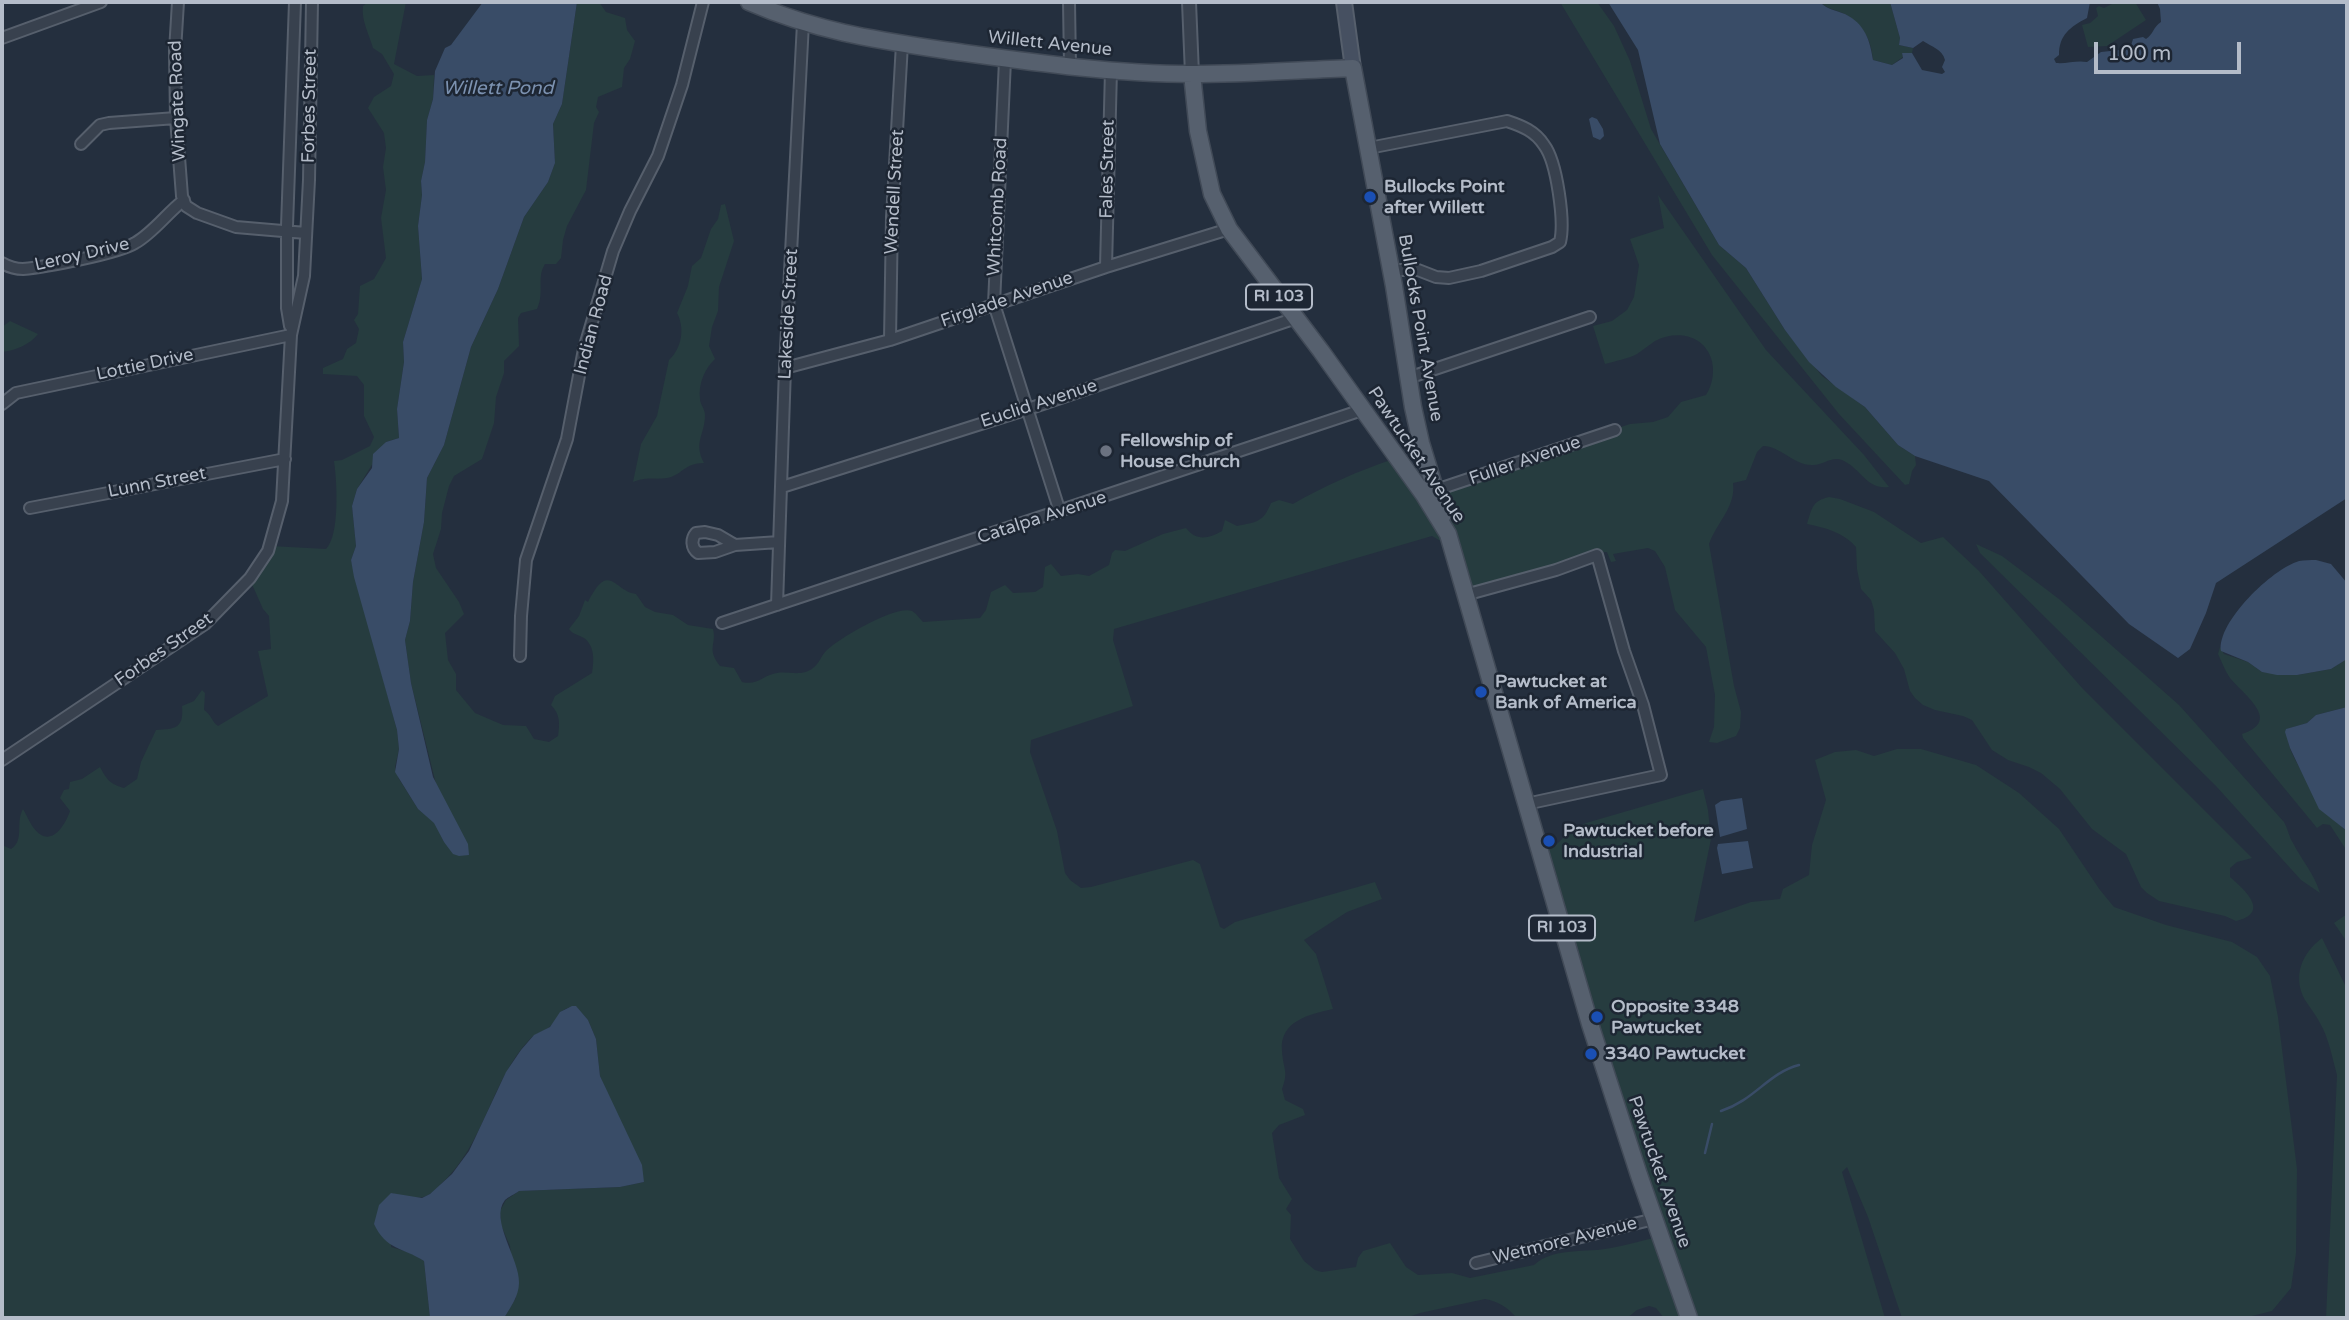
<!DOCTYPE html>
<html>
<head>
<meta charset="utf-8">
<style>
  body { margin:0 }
  #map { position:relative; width:2349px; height:1320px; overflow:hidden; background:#242f3e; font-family:"Varela Round",sans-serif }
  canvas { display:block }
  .frame { position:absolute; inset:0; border:4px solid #b4bcc9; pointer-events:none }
  .scale { position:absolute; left:2094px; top:42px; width:147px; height:32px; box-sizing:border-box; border:4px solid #b4bcc9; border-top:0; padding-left:9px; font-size:21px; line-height:24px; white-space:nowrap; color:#b4bcc9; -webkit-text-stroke:5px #1d2633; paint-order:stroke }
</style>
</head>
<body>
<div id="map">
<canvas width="2349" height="1320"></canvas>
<div class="frame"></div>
<div class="scale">100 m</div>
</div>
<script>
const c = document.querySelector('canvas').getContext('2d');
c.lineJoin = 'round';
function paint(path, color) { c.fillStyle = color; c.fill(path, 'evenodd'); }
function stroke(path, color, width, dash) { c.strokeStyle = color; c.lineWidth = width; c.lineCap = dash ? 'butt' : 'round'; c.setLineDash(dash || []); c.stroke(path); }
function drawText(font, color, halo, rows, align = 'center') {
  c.font = font + ' "Varela Round",sans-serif'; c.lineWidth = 5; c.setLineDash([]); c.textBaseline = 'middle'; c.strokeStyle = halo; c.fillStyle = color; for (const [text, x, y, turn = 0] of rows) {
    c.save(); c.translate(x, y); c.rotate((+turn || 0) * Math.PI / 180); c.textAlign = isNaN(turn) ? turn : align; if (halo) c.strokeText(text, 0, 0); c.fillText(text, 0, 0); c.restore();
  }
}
paint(new Path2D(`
  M368,2H406L394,64L417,76L434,75V78L433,99L427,120L425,162L421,181L422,195L418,226L422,279L403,342L404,362L397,409L399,438L386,442L357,489L352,506L356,546L351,560L397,730L399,749L395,767L399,779L418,809L435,823L444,842L437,788L411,683L405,640L410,621L413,582L424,522L427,478L444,445L471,347L498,289L524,217L548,182L555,163L553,124L562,104L577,2H599L606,12L625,18L627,30L635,41L630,59L624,68L622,87L598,97L596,107L599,112L594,123L586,190L567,226L563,240L561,258L556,264H545C536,278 545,292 537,309L521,313L518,318L519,346L504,361V373L496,397L494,423L482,459L454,476L449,486L442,513L441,529L433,554L436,568L459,602L464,614L445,633L448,660L456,674V690L475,713L503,725L526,726L534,739L549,742L558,736C560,723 560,714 551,705L555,696L592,673C594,661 595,646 584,638C577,634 574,635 569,629L579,616L585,600L588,602C609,560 614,591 636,594L645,607L655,612L673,615L688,625L713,629C717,645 706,648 720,666L734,668L742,682C758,686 763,675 777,673C789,671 802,677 813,668C819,664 821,656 826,651C838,639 895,605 912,611C916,613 920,619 923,622L980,618L986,610L991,592L1005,585L1013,593L1035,592L1043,587L1045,567L1051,564L1061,576L1078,574L1089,576L1109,565L1112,553L1115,550L1125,551L1163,534L1186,528C1196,541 1208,539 1222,531L1225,520L1237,526C1256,522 1263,523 1271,503L1279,500L1293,504C1324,486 1360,470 1394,459L1436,496L1525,459L1630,424L1653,422L1668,417L1681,402L1706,395C1713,384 1715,370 1711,358C1703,334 1675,330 1655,341C1649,345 1643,350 1637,354C1628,359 1615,361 1605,364L1593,326L1612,321L1627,310L1634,297L1639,265L1630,239L1664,228L1658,195L1766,350L1864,455L1889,487C1867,490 1862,470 1844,461C1832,455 1825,465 1813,465C1794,466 1781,446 1763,446L1757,452L1746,480L1733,483C1736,507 1717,522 1709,544L1734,686L1741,712L1740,728L1736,736L1717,743L1709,742L1714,727L1715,695L1706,647L1675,610L1665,567L1655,551L1648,548L1613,554L1616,561L1611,562L1607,552H1600L1465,596L1449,546L1432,536L1114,629L1113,640L1133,706L1031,740L1030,752L1057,831L1065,873L1070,880L1081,888L1091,887L1193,860L1200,864L1220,927L1224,929L1235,922L1375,882L1382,899L1347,912L1304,940L1316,954L1333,1009C1310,1014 1279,1021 1282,1051C1283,1069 1289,1071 1282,1089L1285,1100L1303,1109L1305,1115L1279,1125L1272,1133L1279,1178L1292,1199L1286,1209L1291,1215L1290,1239L1304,1261L1315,1270L1322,1272L1356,1267L1358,1258L1363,1251L1390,1243L1406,1267L1418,1275L1452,1273L1470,1278L1534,1265C1553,1247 1587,1253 1611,1248C1627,1245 1644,1240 1661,1236L1546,849L1556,845L1570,831L1586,823L1703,789L1708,810L1711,839L1694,922L1751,902L1780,899L1783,889L1809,875L1812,845L1826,800L1815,760L1835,752L1856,750L1874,756L1897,749H1921L1976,765L2019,793L2059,829L2100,890L2114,907L2166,925L2232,942L2257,957L2270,976L2278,1017L2297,1169L2296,1253L2291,1288L2272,1311L2244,1318H1902L1868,1217L1847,1167L1842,1172L1885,1318H1664L1656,1308L1649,1306L1637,1310L1627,1318H1517C1508,1308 1498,1301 1485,1299L1420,1313L1406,1318H504L516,1298L510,1246L501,1225L500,1211L506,1200L519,1191L620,1187L644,1182L600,1076L596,1039L588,1020L575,1006C556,1009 560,1020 548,1028C542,1033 535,1033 530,1039C490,1081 486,1143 440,1185C436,1189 429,1196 423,1197C414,1199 400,1196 391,1193V1247L411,1253L424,1261L430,1318H2V845L11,849C25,840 15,823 23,809C26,814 28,819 31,824C47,850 63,831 70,811L60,798L64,790L69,789L70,782L82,779L100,767C107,780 110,784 124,788L137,779L141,762L156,730C176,729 184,728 182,706L194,701L202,690L205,693L204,710C211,714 212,722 218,726L268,696L258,651L271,649L269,616L263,609L251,582L271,546L326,549C340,535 337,481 334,461L342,460L370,446L374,437L364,416V385L357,376L323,374V368L343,359L347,349L356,343L359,329L354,320L358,314L360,286L374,279L386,258L381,218L386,190L383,167L386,148L384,133L368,108L374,97L391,86L394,74L382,54L373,48C369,34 361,20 363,6Z
  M1560,2H1597L1614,26L1630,61L1651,129L1719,245L1746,268L1785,330L1822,376L1865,407L1898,445L1915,456L1916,465L1912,471L1909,484L1905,485L1839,414L1712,255Z
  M1820,2H1890L1900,38L1899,45L1913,48L1912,53H1902L1903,57L1892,65L1873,60C1871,39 1864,26 1845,14C1835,9 1828,10 1820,2Z
  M2116,2H2135L2146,20L2107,46L2088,47L2082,25L2090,23L2098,16L2096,8L2099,6L2104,8Z
  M725,204L734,241L719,287L718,311L712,327L709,346L715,359C705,368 698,384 700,399C700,404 705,409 705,415C705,435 693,442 704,463C684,463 681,476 667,478C653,480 648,476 633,482L641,444L657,416L669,360C682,348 685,328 677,313L688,286L692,266L701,258L711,229L718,219L721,205Z
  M10,321L38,334C31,344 14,351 2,352V327Z
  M1829,497L1840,499L1874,512L1921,543L1943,537L1979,571L2083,689L2252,858L2237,862L2230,868V877C2245,890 2271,913 2236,921L2225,916L2159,901L2147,893L2141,887L2126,854L2092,829L2060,789L2041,773L2029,767L2008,760L1992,750L1972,720L1963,716L1935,710L1923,705L1915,698L1910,691L1904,669L1895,653L1875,631L1874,610L1871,600L1861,589L1857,569L1856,547C1843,532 1826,528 1807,524C1812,508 1812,501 1829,497Z
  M1976,544L2002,556L2059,599L2179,705L2284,822C2288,829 2289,837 2293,843C2302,861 2314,873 2320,893L2301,880L2216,786L1980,553Z
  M2220,647L2224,654L2248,662L2262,672L2297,675L2331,669L2347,659V707L2316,715L2307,723L2287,729C2288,736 2288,744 2291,751C2301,773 2328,818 2347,831V847L2345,848L2330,825L2323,824L2317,828L2243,738L2242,734C2282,721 2245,696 2230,678C2225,671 2222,662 2218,654Z
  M2347,914V942L2334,923Z
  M2322,938L2347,989V1318H2326L2337,1075C2332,1057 2329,1039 2320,1023C2316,1015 2310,1008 2305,1000C2292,976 2302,953 2322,938Z`), '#263c3f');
paint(new Path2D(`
  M483,2H577L562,104L553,124L555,163L548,182L524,217L498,289L471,347L444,445L427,478L424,522L413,582L410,621L405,640L411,683L433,777L468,844L469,855L459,856L453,854L444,842L434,823L418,809L395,772L399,749L397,730L354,577L351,560L356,546L352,506L357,489L372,468L373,454L386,442L399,438L397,409L404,362L403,342L422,279L418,226L422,195L421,181L425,162L427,120L433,99L435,71L445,48L451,45Z
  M1608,2H1820C1828,10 1835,10 1845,14C1865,24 1870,40 1873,60L1892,65L1903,58L1902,53H1912L1922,70L1942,74L1945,72L1942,67L1945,60C1942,49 1932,47 1923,41L1913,48L1899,45L1900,38L1890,2H2090L2087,18C2070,27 2059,35 2059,55L2054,59L2056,63C2067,64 2076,60 2087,62L2101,52L2130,49L2133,39L2143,37L2146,39C2153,35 2153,27 2161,22L2160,9L2157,2H2347V498L2216,583L2206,613L2190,649L2178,658L2129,624L1989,481L1915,456L1898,445L1865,407L1836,387L1809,362L1785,330L1746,268L1719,245L1660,144L1638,50Z
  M1592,117L1597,119L1603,129L1604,136L1600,140L1593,137L1589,119Z
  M2316,560L2331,564L2347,583V659L2331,669L2297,675H2277L2262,672L2248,662L2221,651C2217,622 2272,569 2299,561C2304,560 2311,560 2316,560Z
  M2347,707V831L2319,809L2290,748L2285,732L2286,729L2307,723L2316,715Z
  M1742,798L1747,829L1720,837L1715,805L1721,801Z
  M1748,841L1753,868L1722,874L1717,848L1718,844Z
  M572,1006H576L588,1020L596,1039L600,1076L642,1165L644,1182L620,1187L519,1191C515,1194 508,1197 505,1200C489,1220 520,1259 519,1283C519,1296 510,1308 504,1318H430L424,1261C402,1247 386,1250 374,1224L379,1205L391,1193L422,1198L430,1194L452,1174L469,1151L506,1072L521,1050L534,1035L550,1027L560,1012Z`), '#394c67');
stroke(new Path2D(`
  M1721,1111C1755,1100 1768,1073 1799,1065
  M1705,1153L1712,1124`), '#394c67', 2.5);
const minor = new Path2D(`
  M178,2L175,51L176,118L182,196L186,206L197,213L236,227L306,233
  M1069,2L1070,66
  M2,38L101,2
  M1005,60L994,304L1060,512
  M81,144L100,125L109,123L176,118
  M1369,148L1507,121C1522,126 1535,131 1544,145C1557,162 1565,222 1560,242L1552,247L1481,271L1449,278L1436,277L1418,270H1391
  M2,263C9,267 15,269 23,269C45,267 117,254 135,243C153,233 167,213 184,200
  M1106,267L1111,70
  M290,326L287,308V226L295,2
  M890,340L892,217L902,44
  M785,368L890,340L1106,267L1229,229
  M1408,378L1590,317
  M2,404L16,393L291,335
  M782,487L1028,409L1296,318
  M1436,490L1615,430
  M30,508L285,459
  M705,532L718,535L735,545L715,552L698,553C691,548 691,539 696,533Z
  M735,545L779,542
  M1465,595L1556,570L1597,555L1624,651L1643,705L1661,775L1526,804
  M777,605L785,368L803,23
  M722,623L1362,410
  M520,656L521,616L526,560L567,439L584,349L613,251L630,211L658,156L682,85L703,2
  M2,760L205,624L250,578L268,551L282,501L291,335L304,276L309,180L312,2
  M1476,1263L1654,1219`);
const tertiary = new Path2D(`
  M1189,2L1192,74`);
const secondary = new Path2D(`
  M1344,2L1353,68`);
const primary = new Path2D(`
  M749,2C818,32 877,40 950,51C1030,62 1112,74 1193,74C1246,74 1299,70 1353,68L1394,286L1413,407L1421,443L1443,515
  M1192,74L1198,131L1212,194L1229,229L1321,351L1424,495L1448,534L1590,1024L1639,1175L1689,1318`);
stroke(minor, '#565f6c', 14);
stroke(tertiary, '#565f6c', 16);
stroke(secondary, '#565f6c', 18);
stroke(primary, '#414a57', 19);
stroke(minor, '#38414e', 10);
stroke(tertiary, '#38414e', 12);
stroke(secondary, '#465061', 14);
stroke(primary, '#56606e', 16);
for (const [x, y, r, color] of [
  [1370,197,7,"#1a4fb4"],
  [1106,451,7,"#6b7280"],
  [1481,692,7,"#1a4fb4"],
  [1549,841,7,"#1a4fb4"],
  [1597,1017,7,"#1a4fb4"],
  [1591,1054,7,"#1a4fb4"]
]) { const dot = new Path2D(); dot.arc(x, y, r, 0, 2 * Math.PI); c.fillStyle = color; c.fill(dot); stroke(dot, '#1d2633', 2.5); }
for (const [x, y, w] of [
  [1279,297,66],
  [1562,928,66]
]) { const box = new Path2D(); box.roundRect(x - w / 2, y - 12.5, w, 25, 5); c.fillStyle = '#1d2633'; c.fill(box); stroke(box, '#b4bcc9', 2); }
drawText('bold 16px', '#b4bcc9', null, [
  ["RI 103",1279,297],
  ["RI 103",1562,928]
]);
drawText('18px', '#b4bcc9', '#1d2633', [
  ["Willett Avenue",1050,44,6],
  ["Wingate Road",178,101,-92],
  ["Forbes Street",310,106,-89],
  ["Fales Street",1108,169,-89],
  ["Wendell Street",895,192,-87],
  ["Whitcomb Road",998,207,-87],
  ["Leroy Drive",82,255,-13],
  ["Firglade Avenue",1007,300,-19],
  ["Lakeside Street",789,314,-87],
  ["Indian Road",594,325,-75],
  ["Bullocks Point Avenue",1420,328,80],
  ["Lottie Drive",145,365,-12],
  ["Euclid Avenue",1039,404,-18],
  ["Pawtucket Avenue",1416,455,56],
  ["Fuller Avenue",1525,461,-19],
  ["Lunn Street",157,483,-11],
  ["Catalpa Avenue",1042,518,-18],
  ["Forbes Street",164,650,-35],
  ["Pawtucket Avenue",1659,1172,71],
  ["Wetmore Avenue",1565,1241,-14]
]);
drawText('bold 18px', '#b4bcc9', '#1d2633', [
  ["Bullocks Point",1384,187],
  ["after Willett",1384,208],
  ["Fellowship of",1120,441],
  ["House Church",1120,462],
  ["Pawtucket at",1495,682],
  ["Bank of America",1495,703],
  ["Pawtucket before",1563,831],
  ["Industrial",1563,852],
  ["Opposite 3348",1611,1007],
  ["Pawtucket",1611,1028],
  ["3340 Pawtucket",1605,1054]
], 'left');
drawText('italic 19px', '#7c92b1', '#1d2633', [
  ["Willett Pond",498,89]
]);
</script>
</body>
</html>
